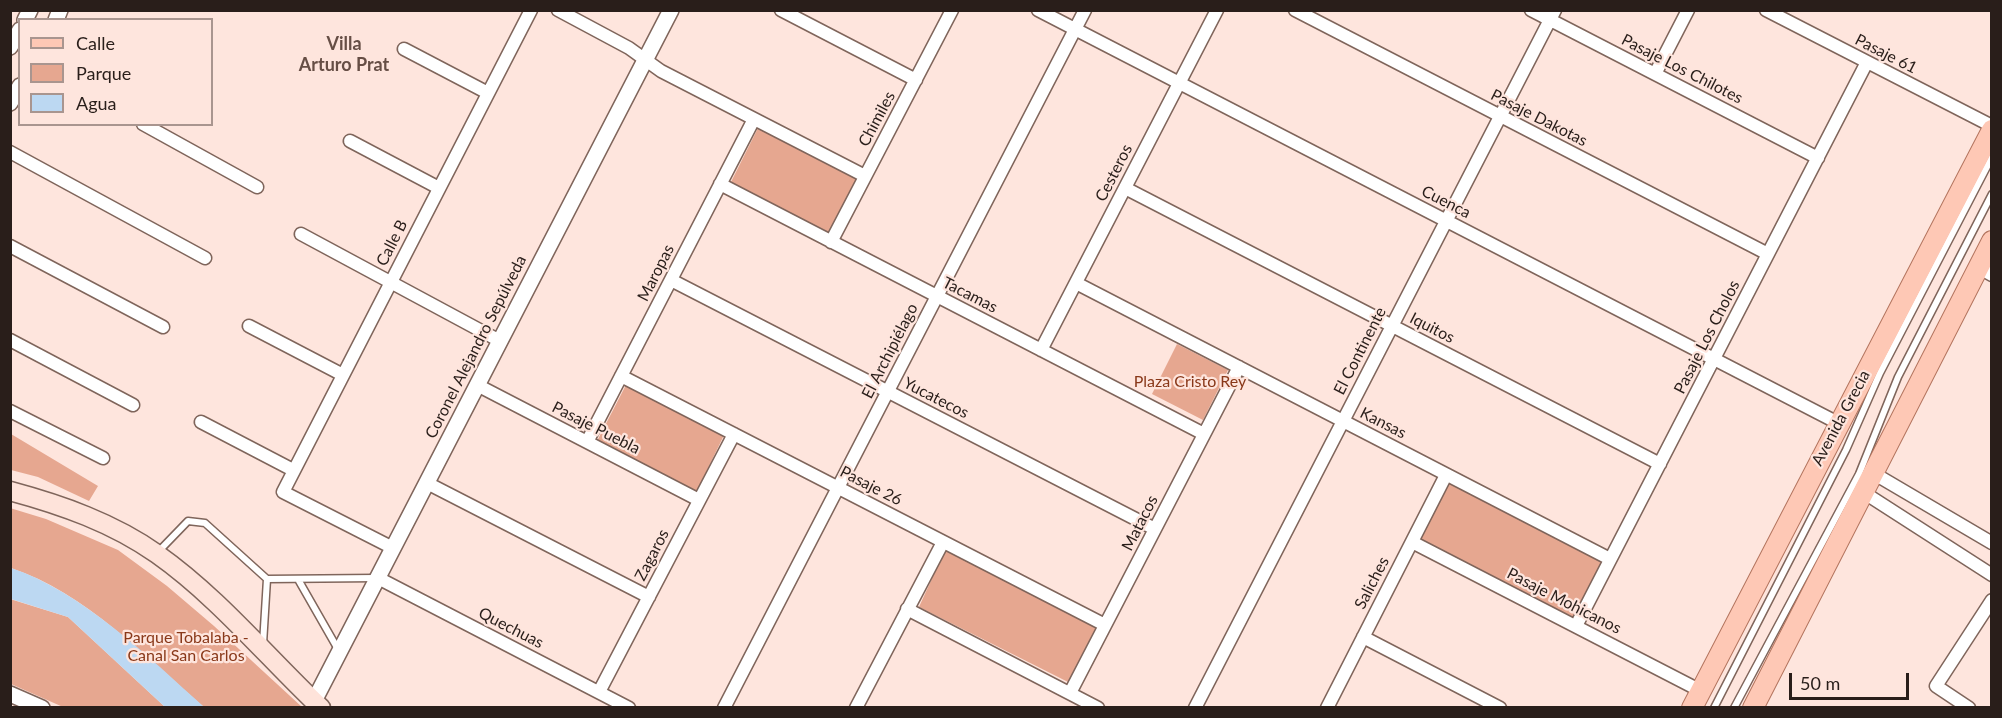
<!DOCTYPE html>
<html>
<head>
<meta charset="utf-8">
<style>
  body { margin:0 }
  #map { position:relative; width:2002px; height:718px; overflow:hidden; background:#fee5dd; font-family:Lato,sans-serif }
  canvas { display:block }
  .frame { position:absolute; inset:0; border:12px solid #291e1a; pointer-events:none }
  .legend { position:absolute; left:18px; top:18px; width:195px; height:108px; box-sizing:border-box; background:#fee5dd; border:2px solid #a9958f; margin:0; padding:8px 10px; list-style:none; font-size:18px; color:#291e1a }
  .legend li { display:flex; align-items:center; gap:12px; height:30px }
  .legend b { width:30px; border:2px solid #a9958f }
  .scale { position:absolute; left:1789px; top:673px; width:120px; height:27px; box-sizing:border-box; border:3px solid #291e1a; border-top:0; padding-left:8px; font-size:18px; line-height:21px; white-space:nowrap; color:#291e1a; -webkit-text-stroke:4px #fee5dd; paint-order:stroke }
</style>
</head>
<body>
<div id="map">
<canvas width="2002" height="718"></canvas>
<div class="frame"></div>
<ul class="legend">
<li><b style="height:8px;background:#fec8b5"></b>Calle</li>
<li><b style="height:16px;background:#e6a790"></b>Parque</li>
<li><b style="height:16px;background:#bcd8f2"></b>Agua</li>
</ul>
<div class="scale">50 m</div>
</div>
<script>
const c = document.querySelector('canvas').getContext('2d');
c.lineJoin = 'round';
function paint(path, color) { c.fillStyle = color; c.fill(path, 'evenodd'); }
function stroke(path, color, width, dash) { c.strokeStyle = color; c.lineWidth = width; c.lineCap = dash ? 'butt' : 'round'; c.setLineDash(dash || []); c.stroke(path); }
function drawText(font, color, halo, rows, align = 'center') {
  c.font = font + ' Lato,sans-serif'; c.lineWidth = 4.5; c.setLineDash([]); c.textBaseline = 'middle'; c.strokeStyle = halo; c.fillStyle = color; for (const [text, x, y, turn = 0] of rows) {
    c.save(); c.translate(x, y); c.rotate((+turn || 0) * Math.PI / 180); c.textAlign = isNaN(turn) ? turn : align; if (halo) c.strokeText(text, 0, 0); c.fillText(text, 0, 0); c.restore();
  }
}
paint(new Path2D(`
  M760,124L859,177L829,237L730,184Z
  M1177,344L1228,370L1203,420L1152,394Z
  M627,383L725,433L696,493L596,443Z
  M11,434L98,486L89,501L38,477L11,470Z
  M1449,482L1604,561L1575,618L1420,539Z
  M10,508L46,519L118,550L167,586L214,626L302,707H204C145,657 86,593 11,568Z
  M945,550L1096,628L1068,682L919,607Z
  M10,599L68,617L165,707H63L11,684Z`), '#e6a790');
paint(new Path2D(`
  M11,568C81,591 150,658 204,707H165L68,617L11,599Z`), '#bcd8f2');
const service = new Path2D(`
  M158,552L188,521L205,523L267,579L377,578
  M299,581L339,651
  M263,644L267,579
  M1714,708L1846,450L1880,373L1992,157
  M1734,708L1859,474L1898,377L1992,194`);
const minor = new Path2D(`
  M558,10L629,48L661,71L865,176
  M781,10L916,80
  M1038,10L1838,423
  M1295,10L1768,254
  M1531,10L1818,158
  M1766,10L1992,126
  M404,49L488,93
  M1655,74L1688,10
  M143,124L257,187
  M350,141L439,188
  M10,152L205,258
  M720,184L1204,434
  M1125,188L1660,464
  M301,234L500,341
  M831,242L952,10
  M10,246L163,327
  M1978,267L1992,275
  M671,280L1155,529
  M1076,283L1610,559
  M249,326L343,375
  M10,340L133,405
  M1041,350L1217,10
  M621,376L1105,625
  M477,385L699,500
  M10,411L103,458
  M201,422L293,470
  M587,442L754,119
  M1873,473L1992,543
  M427,483L649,597
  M1863,492L1992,575
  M1412,542L1701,691
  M393,548L283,492L531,10
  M378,578L629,708
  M907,609L1098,708
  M1576,626L1867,62
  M1363,637L1500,708
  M599,692L734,434
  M1070,693L1239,367
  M724,708L1085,10
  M856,708L943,542
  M1195,708L1555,10
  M1327,708L1446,475
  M1969,708L1936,686L1992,600`);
const tertiary = new Path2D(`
  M25,20L30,10
  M56,20L60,10
  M10,47L20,30
  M10,103L20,86
  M10,694L42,708
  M314,701L671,10`);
const secondary = new Path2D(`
  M10,491C62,505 113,523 157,554C218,597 267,657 321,708`);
const primary = new Path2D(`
  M1692,708L1992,130
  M1753,708L1992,241`);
stroke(service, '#7f655b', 9);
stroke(minor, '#7f655b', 15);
stroke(tertiary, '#7f655b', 18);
stroke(secondary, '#7f655b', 21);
stroke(primary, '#b3745e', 22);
stroke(service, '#fff', 6);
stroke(minor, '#fff', 12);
stroke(tertiary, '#fff', 15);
stroke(secondary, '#fee3da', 18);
stroke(primary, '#fec8b5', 20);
drawText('16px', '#291e1a', '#fee5dd', [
  ["Pasaje 61",1886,54,27],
  ["Pasaje Los Chilotes",1682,69,27],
  ["Pasaje Dakotas",1539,118,27],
  ["Chimiles",877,119,-62],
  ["Cesteros",1114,173,-63],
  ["Cuenca",1446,202,27],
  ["Calle B",392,243,-63],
  ["Maropas",656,273,-63],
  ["Tacamas",970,295,27],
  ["Iquitos",1432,328,27],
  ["Pasaje Los Cholos",1707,337,-63],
  ["Coronel Alejandro Sepúlveda",476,347,-63],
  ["El Archipiélago",890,351,-63],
  ["El Continente",1360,351,-63],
  ["Yucatecos",936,398,27],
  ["Avenida Grecia",1841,418,-62],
  ["Kansas",1383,423,27],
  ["Pasaje Puebla",596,428,27],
  ["Pasaje 26",871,486,27],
  ["Matacos",1140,523,-63],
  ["Zagaros",652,555,-63],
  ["Saliches",1372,583,-63],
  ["Pasaje Mohicanos",1564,601,27],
  ["Quechuas",511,628,27]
]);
drawText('16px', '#893819', '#fee5dd', [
  ["Plaza Cristo Rey",1190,382],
  ["Parque Tobalaba -",186,638],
  ["Canal San Carlos",186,656]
]);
drawText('bold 18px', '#664e45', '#fee5dd', [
  ["Villa",344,44],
  ["Arturo Prat",344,65]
]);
</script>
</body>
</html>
